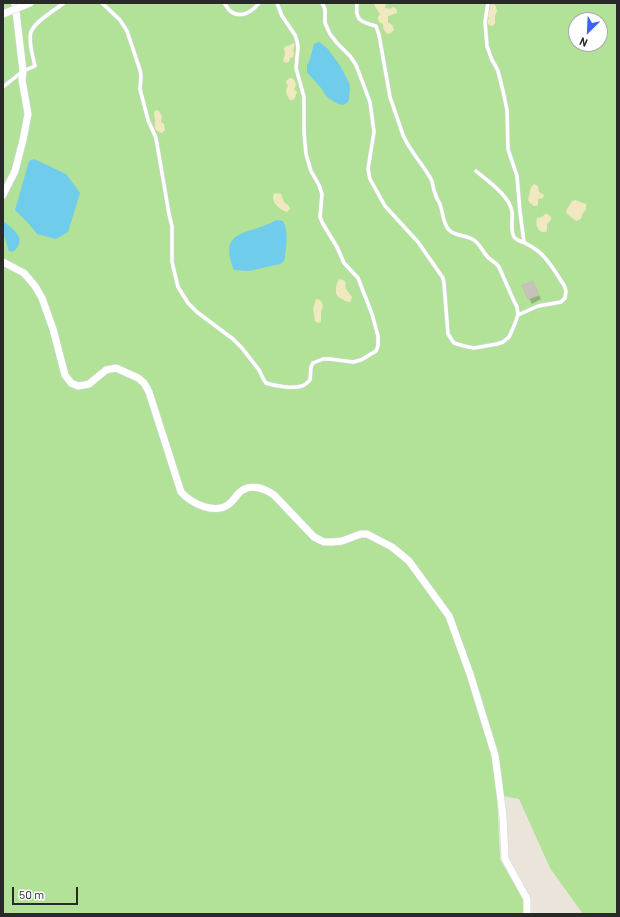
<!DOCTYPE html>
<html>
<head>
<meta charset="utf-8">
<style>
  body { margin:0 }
  #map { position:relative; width:620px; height:917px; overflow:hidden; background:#ebe4db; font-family:Barlow,sans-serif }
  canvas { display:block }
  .frame { position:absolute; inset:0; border:4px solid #292929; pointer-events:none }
  .north { position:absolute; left:568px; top:12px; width:40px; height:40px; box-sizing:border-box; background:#fff; border:1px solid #a9a9a9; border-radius:50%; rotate:204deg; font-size:11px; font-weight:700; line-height:16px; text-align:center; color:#292929 }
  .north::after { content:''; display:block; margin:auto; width:14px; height:18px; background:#3d62f6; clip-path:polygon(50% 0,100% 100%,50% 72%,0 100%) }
  .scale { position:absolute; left:12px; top:887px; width:66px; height:18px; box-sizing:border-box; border:2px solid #292929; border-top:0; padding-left:5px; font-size:12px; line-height:14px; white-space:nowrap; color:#292929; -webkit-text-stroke:3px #fff; paint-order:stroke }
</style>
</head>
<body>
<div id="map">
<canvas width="620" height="917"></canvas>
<div class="frame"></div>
<div class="north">N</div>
<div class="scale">50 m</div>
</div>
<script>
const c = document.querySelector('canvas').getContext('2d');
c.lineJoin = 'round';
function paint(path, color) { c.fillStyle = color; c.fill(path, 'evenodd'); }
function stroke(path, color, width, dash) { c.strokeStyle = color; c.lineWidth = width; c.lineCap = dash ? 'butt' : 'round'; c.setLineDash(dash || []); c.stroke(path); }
paint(new Path2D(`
  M3,3H617V914H583L550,868L519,799L497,795L500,859L523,899V914H3ZM576,20H600V44H576Z`), '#b2e198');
paint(new Path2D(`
  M375,3H386L385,8L390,9L393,7C396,8 397,10 397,13L388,16V22L393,26L394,30L391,33L388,34C384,31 383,29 383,24L380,23L378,20V17L380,14L374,5Z
  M493,4L496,6L497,11L495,16V23L494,25L491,26L488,24L487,21L489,18L487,15L490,9V5Z
  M293,43L295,44L293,50L294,54L293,57L290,58L289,62L286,63L283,61L285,54L284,48L286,46H288Z
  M290,78H292L295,81L296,85L294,89L297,92C295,96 296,101 290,100C287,96 284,91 288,86L286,83L287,80Z
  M156,110L159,111L161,115L162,116L161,122L164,124L165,130L162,133C152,130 156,127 155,119C154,117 154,114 154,112Z
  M534,184L538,186L539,192L544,195L543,198L538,199V204L537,206H534L530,203L528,200L531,187Z
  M274,193L281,194L284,202L289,206L290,209L287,212C279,209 270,202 274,193Z
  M575,200L586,204V209L583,213L581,219L576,221L567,214L566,211L572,201Z
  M545,214H548L551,217V220L547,224V230L546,232C538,234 535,224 537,218L542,217Z
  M340,279L345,281L346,289L352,297L351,300L350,302L345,301C343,299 338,298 337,295C335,293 336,284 338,281C338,280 339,280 340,279Z
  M316,299C322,299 325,307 321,311V322L318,323L315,321L313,309Z`), '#f0e8be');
paint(new Path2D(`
  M319,42L327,48L341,67L350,85L349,100L347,103L343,105L338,104L327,97L321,88L311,77L307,72V65L310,59L314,44Z
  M34,159L66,174L80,193L68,232L56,239L37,234L29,224L15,210L29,161Z
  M276,220L283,221C289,232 286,246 285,257L284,261L280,264L249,271L234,270C217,227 250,236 276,220Z
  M3,221C9,226 23,235 19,244C18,247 15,250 13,252L9,251L3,232Z`), '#6fcceb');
paint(new Path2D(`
  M523,287H535L541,299L532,304Z`), '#0003');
const building = new Path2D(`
  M533,281L539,295L528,299L522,286Z`);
paint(building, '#c6c1bb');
stroke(building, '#c6c0b5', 1);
const lane = new Path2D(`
  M102,3L120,20L127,31L140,70L141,76L140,89L148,120L156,138L169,214L172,226V262L178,287L188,303L197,312L233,339L242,348L259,370L264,380L266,383C275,386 293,389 302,386C305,385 308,382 310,380L311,367L313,363L323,359H330L353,362L361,360L376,351L378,346V336L372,314L358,278L344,263L337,247L323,224L320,217L322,194L319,185L311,171L306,154L304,132V97L296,68L298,47L297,41L295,35L282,16L277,3
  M224,3C226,5 228,9 230,11C241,19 252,12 259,3
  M322,3L325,9V23L330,34L337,43L350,56L356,65L370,102L374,132L368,169L370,179L385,206L418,242L443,278L444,284L448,334L454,343L464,346L474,348L497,344L503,342L509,337L514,326L518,315L517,307L513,299L499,267C495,261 489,260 486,255C481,249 479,242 472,239C465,235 455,236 449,230C443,224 443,212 440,204C438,201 436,197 435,193C433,189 433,185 432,181C424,165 410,152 403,135L390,97L379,35L376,26C360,22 355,20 357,3
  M488,3L485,22L487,46L492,60L495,65L498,71L503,91L507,110L508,149L517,176L520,212L524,242
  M3,87L23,71L35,66C33,57 28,41 31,32C34,22 55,10 64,3
  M476,171C488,181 510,196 512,212C513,220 510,230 514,237C517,241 521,241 525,243C529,245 534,248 538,251C549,259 556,274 564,285L566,291L565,298L561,302L538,306L518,315`);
const street = new Path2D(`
  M3,195L15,171L23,140L28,114L22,80L23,71L15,3
  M3,262L24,273L35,286L42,298L53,329L65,375L71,383L78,386L84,385L89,384L106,370L116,368L138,378L144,383L149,392L181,492C192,504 215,515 229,504C233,501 236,496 240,492C250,483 264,488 274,495L314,537L324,542H333L342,541L361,534H367L392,547L409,561L449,616L470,674L495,755L503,816L505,859L527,899V914`);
stroke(lane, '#d0d4e2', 4.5);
stroke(street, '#d0d4e2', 8);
stroke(lane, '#fff', 3.5);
stroke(street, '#fff', 7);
const streetBridge = new Path2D(`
  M3,14L30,3`);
stroke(streetBridge, '#d0d4e2', 8, []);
stroke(streetBridge, '#fff', 7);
</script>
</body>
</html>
